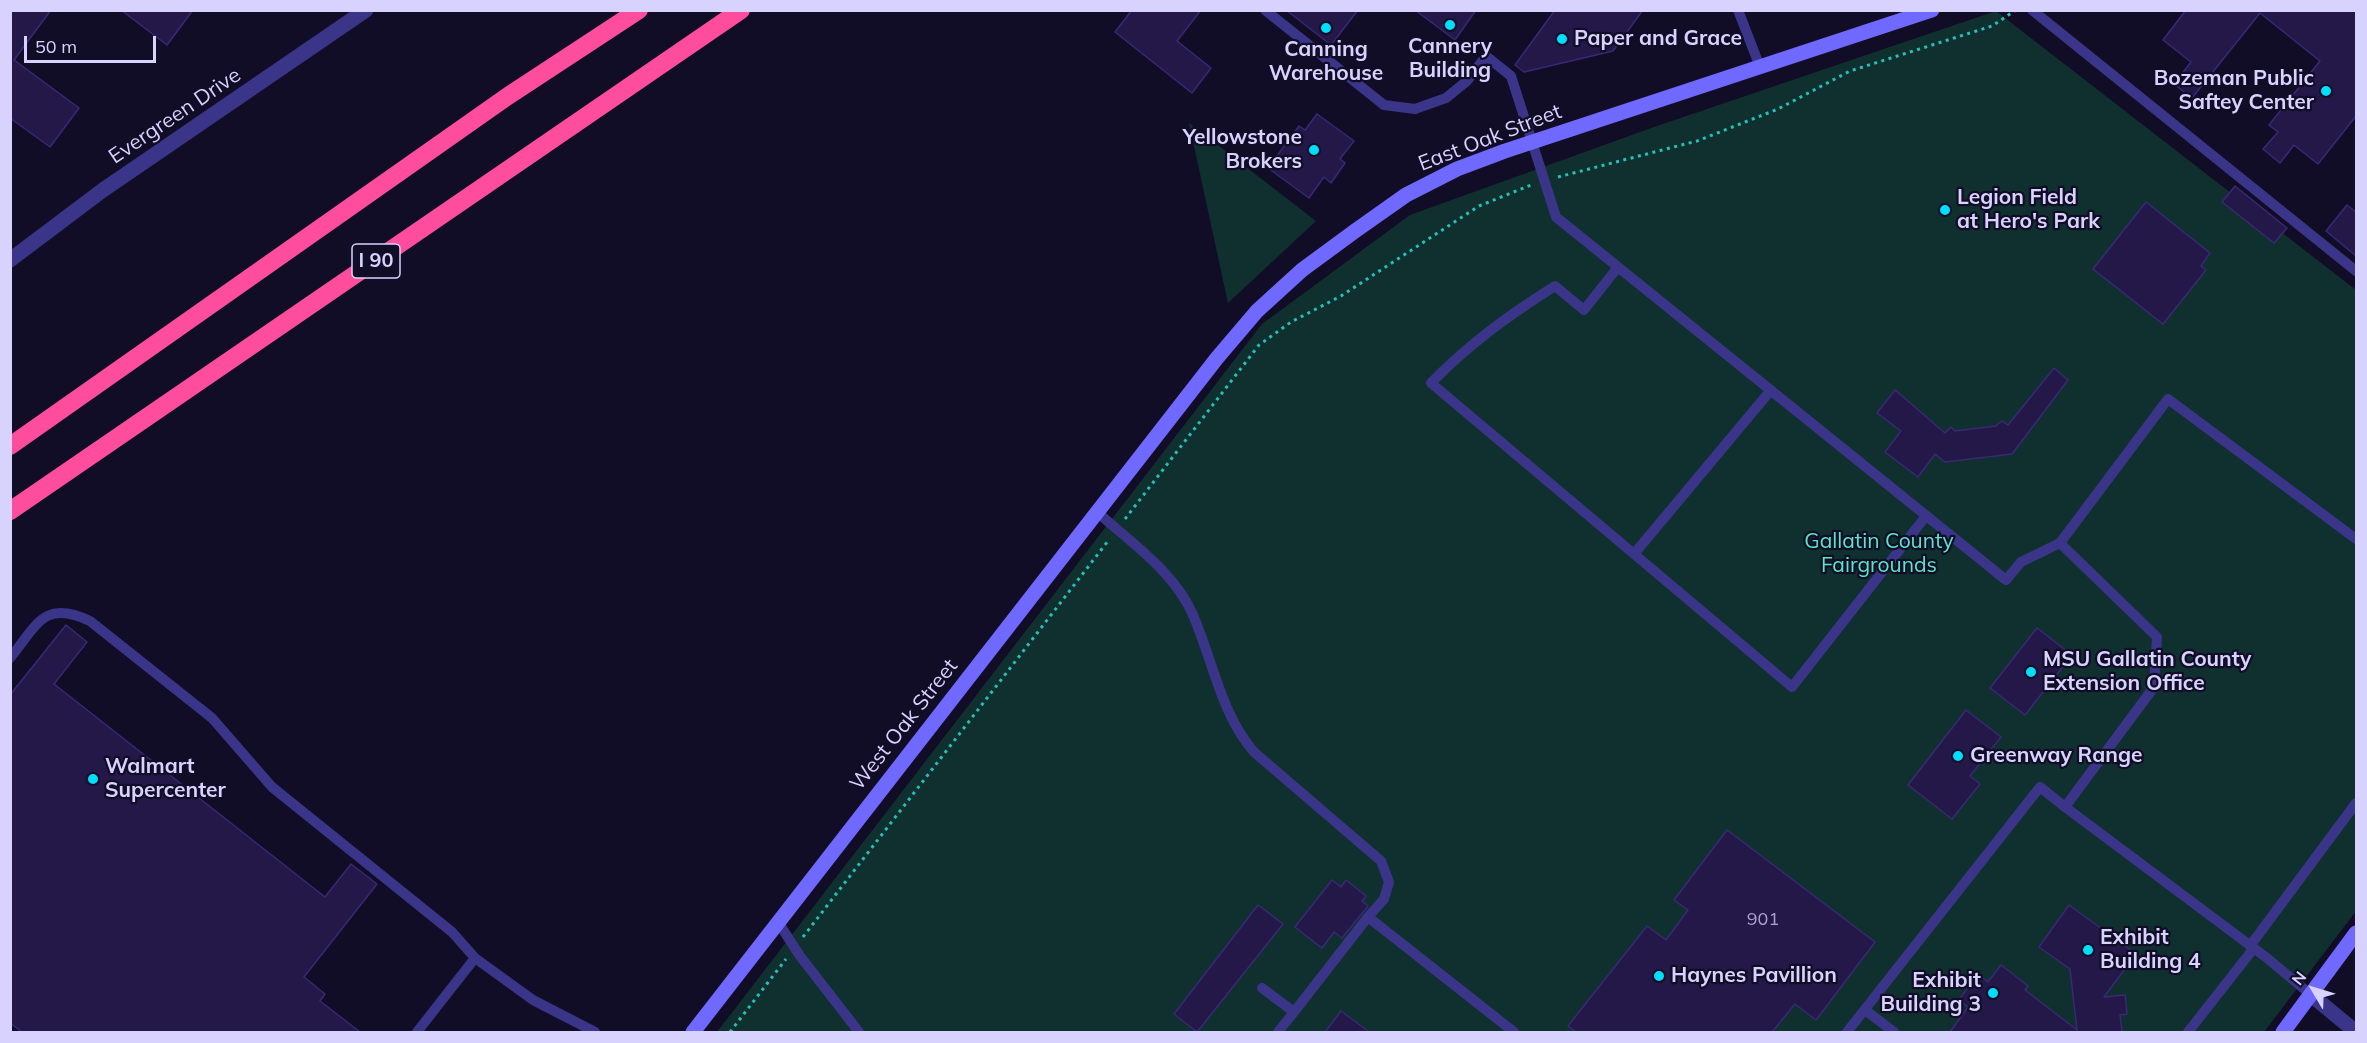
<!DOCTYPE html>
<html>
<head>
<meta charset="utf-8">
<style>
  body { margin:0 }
  #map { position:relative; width:2367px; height:1043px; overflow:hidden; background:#120d26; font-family:Mulish,sans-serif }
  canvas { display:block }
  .frame { position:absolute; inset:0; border:12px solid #d8d2ff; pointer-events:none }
  .north { position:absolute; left:2283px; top:959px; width:60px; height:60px; -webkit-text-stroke:4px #120d26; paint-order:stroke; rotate:308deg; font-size:16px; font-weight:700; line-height:24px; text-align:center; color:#d8d2ff }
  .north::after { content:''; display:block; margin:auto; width:21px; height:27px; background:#d8d2ff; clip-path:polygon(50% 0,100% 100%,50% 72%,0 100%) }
  .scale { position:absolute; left:24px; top:36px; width:132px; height:27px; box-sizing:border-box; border:3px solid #d8d2ff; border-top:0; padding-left:8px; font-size:18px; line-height:21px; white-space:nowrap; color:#d8d2ff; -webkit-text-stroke:4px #120d26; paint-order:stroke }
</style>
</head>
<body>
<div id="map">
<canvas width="2367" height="1043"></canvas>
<div class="frame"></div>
<div class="north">N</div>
<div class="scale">50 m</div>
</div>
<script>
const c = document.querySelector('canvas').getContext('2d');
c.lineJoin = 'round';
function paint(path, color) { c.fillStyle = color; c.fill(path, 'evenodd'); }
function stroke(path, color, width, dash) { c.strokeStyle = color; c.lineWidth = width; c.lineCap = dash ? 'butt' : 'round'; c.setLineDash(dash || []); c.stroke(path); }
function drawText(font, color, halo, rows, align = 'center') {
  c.font = font + ' Mulish,sans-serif'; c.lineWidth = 4.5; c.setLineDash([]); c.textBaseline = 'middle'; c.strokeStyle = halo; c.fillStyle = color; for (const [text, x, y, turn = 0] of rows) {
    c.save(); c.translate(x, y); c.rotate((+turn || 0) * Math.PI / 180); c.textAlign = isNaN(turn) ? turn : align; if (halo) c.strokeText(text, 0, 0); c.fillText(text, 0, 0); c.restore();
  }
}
paint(new Path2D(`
  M1996,11L2356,290V911L2264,1032H717L1262,324L1410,215L1654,127Z
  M1189,123L1316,221L1228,303Z`), '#103030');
const building = new Path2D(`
  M10,10H51L14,60L79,108L50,147L10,118Z
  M121,10H193L167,45Z
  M1132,10H1201L1177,41L1211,68L1192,93L1115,32Z
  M1286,10H1358L1331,45Z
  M1415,10H1476L1455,40Z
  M1555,10H1643L1613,51L1524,72L1515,65Z
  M2186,10H2356V116L2318,164L2294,145L2280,163L2263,149L2278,132L2269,125L2320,61L2260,13L2192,98L2174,84L2191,62L2163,40Z
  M1317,114L1354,141L1340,159L1345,163L1331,183L1324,177L1309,198L1268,168L1299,126L1305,130Z
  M2235,186L2287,228L2274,243L2222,202Z
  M2146,202L2210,253L2201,266L2206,270L2163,324L2093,269Z
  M2347,205L2356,212V256L2326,231Z
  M2054,368L2068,380L2012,454L1945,462L1935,454L1918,477L1885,452L1901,431L1877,413L1895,390L1945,433L1951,427L1955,431L1996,426L2002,421L2008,425Z
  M66,625L87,642L54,684L325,897L351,864L377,884L304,977L325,994L320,1001L360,1032H22L10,1023V695Z
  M2037,628L2072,655L2025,715L1990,688Z
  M1966,710L2001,737L1970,776L1980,784L1952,819L1908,785Z
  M1727,830L1875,942L1816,1020L1795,1004L1772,1032H1576L1568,1026L1647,926L1666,940L1688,910L1674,900Z
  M1332,880L1341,887L1346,880L1366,896L1362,901L1368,906L1342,938L1334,932L1322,948L1295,927Z
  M1258,905L1283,924L1197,1032L1174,1014Z
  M2069,905L2136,954L2104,997L2125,995L2127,1014L2120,1015L2122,1032H1950L1968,1007L1959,1000L1978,974L1988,982L2001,965L2028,986L2025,990L2077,1030L2070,969L2039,947Z
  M1341,1011L1369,1032H1325Z`);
paint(building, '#231848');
stroke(building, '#392876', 1.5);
stroke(new Path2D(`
  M1558,177L1697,141L1778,109L1850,71L1992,26L2016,10
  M1125,519L1259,345L1291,322L1341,296L1479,206L1531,185
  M803,937L1108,541
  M730,1032L786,959`), '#26bfb9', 3, [3, 4.5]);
stroke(new Path2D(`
  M1265,10L1384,105L1415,109L1446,98L1467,81L1486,56L1511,76L1556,217L2006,580L2021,562L2060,543L2157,637L2154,687L2065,807L2267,958L2310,994
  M1738,10L1760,67
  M2032,10L2356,271
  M1618,267L1584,310L1555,286C1509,315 1469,344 1431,383L1792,687L1926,516
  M1096,511C1130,542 1175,572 1193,615C1213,661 1221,714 1254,752L1381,861L1389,882L1384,899L1368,917
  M2060,543L2168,399L2356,539
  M1634,554L1771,390
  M10,658C37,625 44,599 90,621L212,718L272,787L452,932L475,958
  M778,922L800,956L859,1032
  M2250,946L2356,803
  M1262,988L1294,1012L1368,917L1514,1032
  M1865,1010L1894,1032
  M417,1032L475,958L533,1000L595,1032
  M1278,1032L1294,1012
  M1847,1032L2040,787L2065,807
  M2188,1032L2254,948`), '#3a3588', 10);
stroke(new Path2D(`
  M10,260L103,190L366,10
  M2310,994L2356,1032`), '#3a3588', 15);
stroke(new Path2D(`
  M693,1032L1217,358L1257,311L1302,270L1355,231L1406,195L1457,169L1505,151L1932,10
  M2283,1032L2356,933`), '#7069ff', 15);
stroke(new Path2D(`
  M10,446L508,96L639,10
  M10,511L741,10`), '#ff4d9e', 18);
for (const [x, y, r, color] of [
  [1450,25,6,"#00defd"],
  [1326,28,6,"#00defd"],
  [1562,39,6,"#00defd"],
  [2326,91,6,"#00defd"],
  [1314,150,6,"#00defd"],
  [1945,210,6,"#00defd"],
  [2031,672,6,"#00defd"],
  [1958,756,6,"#00defd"],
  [93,779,6,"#00defd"],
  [2088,950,6,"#00defd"],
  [1659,976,6,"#00defd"],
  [1993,993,6,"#00defd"]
]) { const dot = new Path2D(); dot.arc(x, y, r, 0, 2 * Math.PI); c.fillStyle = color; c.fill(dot); stroke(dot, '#120d26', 2); }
drawText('18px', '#aba4d1', null, [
  ["901",1763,920]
]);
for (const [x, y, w] of [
  [376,261,48]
]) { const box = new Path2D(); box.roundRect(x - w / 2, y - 17, w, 34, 4.5); c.fillStyle = '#120d26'; c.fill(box); stroke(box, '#d8d2ff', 1.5); }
drawText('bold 20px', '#d8d2ff', null, [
  ["I 90",376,261]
]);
drawText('bold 21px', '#d8d2ff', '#120d26', [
  ["Paper and Grace",1574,39],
  ["Cannery",1450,47,"center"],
  ["Building",1450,71,"center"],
  ["Canning",1326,50,"center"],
  ["Warehouse",1326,74,"center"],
  ["Bozeman Public",2314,79,"right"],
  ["Saftey Center",2314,103,"right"],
  ["Yellowstone",1302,138,"right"],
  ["Brokers",1302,162,"right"],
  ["Legion Field",1957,198],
  ["at Hero's Park",1957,222],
  ["MSU Gallatin County",2043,660],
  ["Extension Office",2043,684],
  ["Greenway Range",1970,756],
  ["Walmart",105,767],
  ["Supercenter",105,791],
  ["Exhibit",2100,938],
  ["Building 4",2100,962],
  ["Haynes Pavillion",1671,976],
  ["Exhibit",1981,981,"right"],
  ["Building 3",1981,1005,"right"]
], 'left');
drawText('21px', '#d8d2ff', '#120d26', [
  ["Evergreen Drive",175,116,-34],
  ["East Oak Street",1490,138,-21],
  ["West Oak Street",904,725,-52]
]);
drawText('21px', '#56e8c7', '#120d26', [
  ["Gallatin County",1879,542],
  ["Fairgrounds",1879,566]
]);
</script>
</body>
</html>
